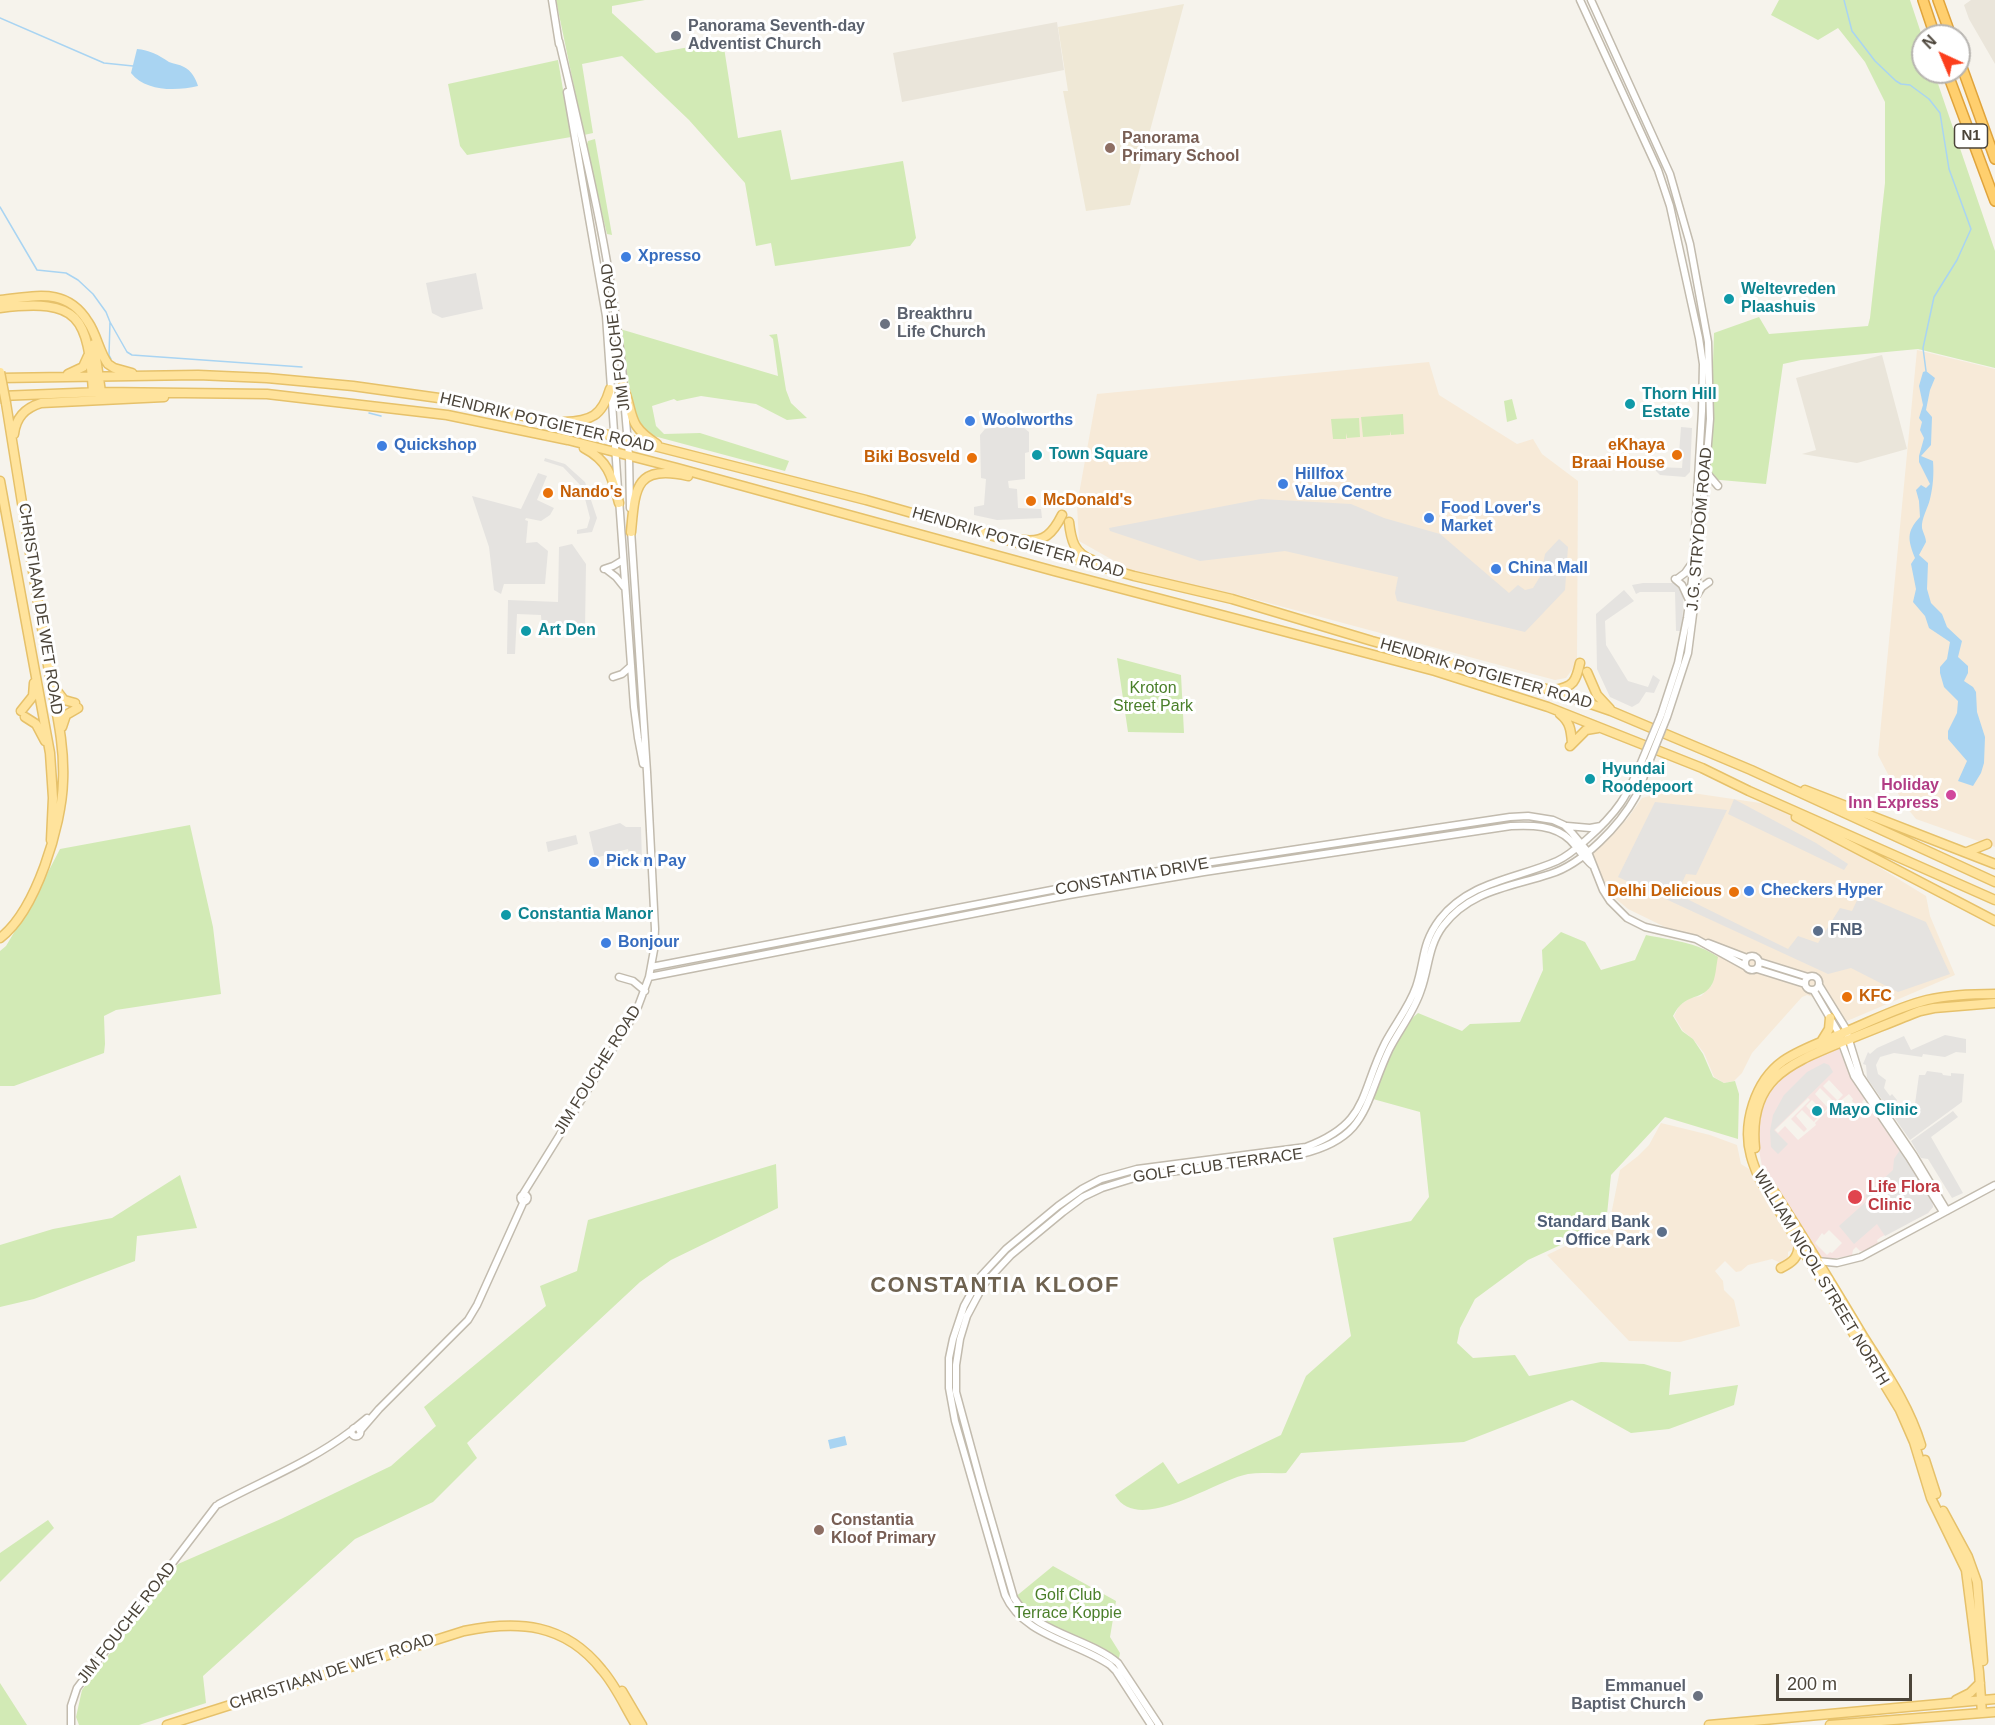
<!DOCTYPE html>
<html>
<head>
<meta charset="utf-8">
<style>
  body { margin:0 }
  #map { position:relative; width:1995px; height:1725px; overflow:hidden; background:#f6f3ec; font-family:Arial,sans-serif }
  canvas { display:block }
  .north { position:absolute; left:1911px; top:24px; width:60px; height:60px; box-sizing:border-box; background:#fff; border:2px solid #b7b4b0; border-radius:50%; rotate:316deg; font-size:16px; font-weight:700; line-height:24px; text-align:center; color:#4b4439 }
  .north::after { content:''; display:block; margin:auto; width:21px; height:27px; background:#fc3f1d; clip-path:polygon(50% 0,100% 100%,50% 72%,0 100%) }
  .scale { position:absolute; left:1776px; top:1674px; width:136px; height:27px; box-sizing:border-box; border:3px solid #4b4439; border-top:0; padding-left:8px; font-size:18px; line-height:21px; white-space:nowrap; color:#4b4439; -webkit-text-stroke:4px #fff; paint-order:stroke }
</style>
</head>
<body>
<div id="map">
<canvas width="1995" height="1725"></canvas>
<div class="north">N</div>
<div class="scale">200 m</div>
</div>
<script>
const c = document.querySelector('canvas').getContext('2d');
c.lineJoin = 'round';
function paint(path, color) { c.fillStyle = color; c.fill(path, 'evenodd'); }
function stroke(path, color, width, dash) { c.strokeStyle = color; c.lineWidth = width; c.lineCap = dash ? 'butt' : 'round'; c.setLineDash(dash || []); c.stroke(path); }
function drawText(font, color, halo, rows, align = 'center') {
  c.font = font + ' Arial,sans-serif'; c.lineWidth = 6; c.setLineDash([]); c.textBaseline = 'middle'; c.strokeStyle = halo; c.fillStyle = color; for (const [text, x, y, turn = 0] of rows) {
    c.save(); c.translate(x, y); c.rotate((+turn || 0) * Math.PI / 180); c.textAlign = isNaN(turn) ? turn : align; if (halo) c.strokeText(text, 0, 0); c.fillText(text, 0, 0); c.restore();
  }
}
paint(new Path2D(`
  M1971,0H1995V64L1969,19L1964,5Z
  M1057,22L1064,70L902,102L893,53Z
  M1882,355L1907,449L1857,463L1802,454L1816,450L1796,378Z`), '#eae5da');
paint(new Path2D(`
  M1917,350L1995,369V847L1916,819L1903,803L1878,755Z
  M1429,362L1439,395L1517,444L1533,439L1542,454L1578,481L1577,663L1566,678L1555,680L1239,595L1134,572L1079,541L1077,505L1097,394Z
  M1672,790L1767,804L1807,823L1926,896L1930,916L1955,975L1833,1027L1818,999L1807,995L1802,997L1752,1053L1742,1073L1734,1081L1724,1083L1714,1077L1704,1053L1693,1039L1683,1031L1674,1016L1679,1006L1690,998L1701,996L1712,985L1717,949L1704,946L1628,909L1603,888L1592,854L1627,819L1642,798Z
  M1661,1123L1710,1135L1737,1145L1741,1164L1749,1169L1768,1198L1795,1248L1788,1252V1260L1783,1264L1772,1259L1748,1265L1741,1271L1736,1272L1725,1261L1715,1271L1723,1281L1724,1290L1734,1300L1740,1326L1680,1342L1629,1341L1547,1255L1609,1225L1620,1170L1638,1156L1649,1145Z`), '#f7ead8');
paint(new Path2D(`
  M1184,4L1130,205L1086,211L1063,91H1068L1058,27Z`), '#efe8d6');
paint(new Path2D(`
  M1838,1046L1849,1074L1865,1098L1862,1102L1868,1108L1870,1106L1932,1200L1933,1207L1928,1213L1881,1237L1877,1240L1878,1243L1865,1251H1860L1856,1247L1853,1250L1852,1255L1837,1258H1821L1772,1185L1762,1166L1757,1140L1758,1117L1767,1095L1781,1076L1803,1062ZM1829,1080L1843,1095L1837,1101L1839,1102L1849,1094L1853,1099L1852,1101L1854,1103L1838,1119L1831,1112L1836,1106L1834,1104L1815,1123L1816,1125L1798,1140L1785,1126L1778,1133L1775,1130L1808,1098L1810,1100L1791,1119L1804,1132L1807,1129L1796,1116L1802,1110L1814,1122L1817,1118L1806,1106L1812,1100L1824,1112L1828,1108L1815,1094L1820,1088L1834,1102L1837,1100L1823,1086ZM1829,1230L1842,1243L1832,1253L1830,1252L1827,1255L1815,1243L1822,1233L1824,1235Z`), '#f6e3e0');
paint(new Path2D(`
  M556,0H645L612,6V13L656,53L723,41L738,138L781,130L791,180L903,161L916,238L910,246L775,266L771,243L756,246L745,183L689,120L622,56L582,64L593,133L584,135Z
  M1779,0H1910L1923,39V72H1934L1995,251V368L1918,349L1801,360L1783,364L1766,484L1709,479L1714,333L1759,317L1769,334L1868,326L1870,318L1885,183V102L1865,62L1838,28L1818,40L1771,15Z
  M558,60L571,137L467,155L460,146L448,84Z
  M595,139L612,235L607,234L586,147L588,141Z
  M620,329L778,376L773,339L769,335L777,334L786,390L791,403L807,418L787,420L756,404L701,396L677,401L674,399L652,406L656,426L664,434L700,433L789,461L785,471L650,435L639,426L632,406Z
  M1512,399L1517,419L1507,422L1504,401Z
  M1403,414L1404,434L1391,435L1390,431V435L1363,437L1361,417Z
  M1359,418L1360,437L1347,438L1346,433V439H1333L1331,419Z
  M1117,658L1181,675L1184,733L1128,732Z
  M190,825L213,927L221,994L116,1010L104,1016L105,1044L104,1053L14,1086H0V951L6,946L34,899L60,849Z
  M1561,932L1585,942L1601,970L1635,960L1646,935C1670,940 1697,942 1718,957C1716,965 1716,979 1711,986C1699,1002 1685,992 1673,1016L1682,1031L1693,1039L1703,1054L1713,1077L1724,1083L1735,1081L1739,1094L1738,1139L1665,1117L1611,1175L1606,1224L1528,1260L1475,1299L1460,1328L1457,1343L1473,1358L1515,1355L1529,1376L1601,1362L1644,1364L1671,1372L1669,1395L1738,1385L1734,1405L1669,1429L1631,1433L1572,1400L1464,1442L1301,1453L1286,1473C1274,1474 1261,1472 1248,1474C1215,1480 1138,1536 1115,1495L1163,1462L1178,1484L1281,1435L1306,1376L1351,1336L1333,1238L1411,1221L1429,1197L1420,1112L1373,1099C1382,1075 1398,1028 1418,1013L1462,1031L1470,1024L1520,1022L1543,970L1542,950Z
  M776,1164L778,1208L671,1260L640,1282L467,1443L477,1458L433,1502L355,1539L203,1676L206,1703L139,1725H79L76,1717L82,1690L178,1564L281,1519L391,1466L436,1426L424,1407L546,1306L540,1286L577,1271L588,1220Z
  M180,1175L197,1228L137,1236L135,1261L34,1299L0,1307V1245L53,1229L112,1218Z
  M48,1520L54,1528L0,1582V1553Z
  M1053,1566L1116,1601L1110,1637L1120,1653L1118,1663L1044,1624L1014,1598Z
  M0,1683L27,1725H0Z`), '#d2eab5');
paint(new Path2D(`
  M476,273L483,309L442,318L432,313L426,283Z
  M1019,424L1029,432V452L1025,453V479L1008,481L1009,488L1017,489L1018,508L1041,509L1042,518L997,520L974,515V507L984,505L986,479L981,478L980,435L985,429Z
  M1681,427L1692,428L1690,472L1685,477L1660,475L1656,471V467L1682,468L1683,455L1679,454Z
  M545,458L565,464L585,482L597,518L592,532L577,534V530L587,528L590,518L582,487L563,467L544,461Z
  M538,473L547,476L537,500L554,508L550,515L541,521L526,518L525,520L528,521L526,543L537,542L548,551L545,584H504L501,594L494,590L489,547L472,496L521,509Z
  M1261,499L1351,504L1384,518L1440,534L1509,593L1518,585L1525,590L1533,588L1541,575L1545,554L1559,539L1568,547L1565,590L1525,632L1397,601L1395,593L1398,577L1285,551L1200,561L1110,531L1109,528Z
  M572,544L586,564L585,630L542,631L541,615L517,614L515,654H507L508,600L558,602L559,547Z
  M1643,583H1684L1682,631H1676L1675,592H1640L1636,594L1632,585Z
  M1624,590L1634,601L1605,621L1606,645L1628,681L1648,687L1653,675L1660,680L1654,693L1646,692L1639,703L1632,707L1610,697L1597,669L1596,614Z
  M1734,799L1816,843L1848,864L1844,870L1728,814Z
  M1655,802L1727,810L1696,875L1686,874L1677,894L1788,949L1798,936L1818,943L1840,908L1852,911L1860,894L1926,922L1950,974L1898,992L1851,968L1828,974L1618,877Z
  M620,823L626,827H641L642,862L630,863L628,849L595,858L589,832Z
  M576,835L578,844L548,852L546,842Z
  M1945,1035L1966,1039V1053L1956,1052L1945,1057L1923,1054L1922,1057L1894,1053L1880,1057L1876,1065L1878,1074L1886,1080L1884,1088L1890,1096L1892,1094L1897,1100L1895,1103L1901,1112L1915,1104L1919,1075H1925L1927,1071L1942,1073L1943,1075L1951,1076V1073L1964,1074L1962,1102L1910,1140L1867,1078L1866,1065L1863,1064L1868,1052L1870,1054L1877,1048L1904,1036L1911,1050Z
  M1824,1063L1829,1065L1833,1072L1774,1130L1788,1144L1778,1154L1771,1147L1770,1131L1773,1115L1784,1095L1807,1072Z
  M1953,1111L1958,1117L1931,1137L1963,1193L1952,1198L1928,1159L1921,1158L1911,1141Z
  M1900,1150L1932,1200L1933,1207L1928,1213L1885,1236L1877,1224L1854,1244L1839,1226L1868,1200L1865,1196L1893,1170L1894,1159Z`), '#e5e3e0');
paint(new Path2D(`
  M137,49C149,50 159,55 169,62C174,64 179,64 184,67C191,70 196,79 198,86C177,91 146,92 131,73Z
  M1926,371L1935,378L1930,390L1926,410L1932,417L1931,445L1921,456L1933,461C1934,475 1933,486 1930,499C1928,508 1921,519 1922,528C1923,533 1926,537 1926,542L1919,555L1928,563L1927,589L1931,603L1942,614L1947,627L1962,641L1958,657L1968,666V673L1964,681L1973,687L1976,692L1977,712L1985,737L1984,763L1981,773L1973,786L1958,781L1967,761L1948,739V731L1957,713L1958,701L1944,687L1940,673V667L1947,659L1950,642L1929,628L1925,616L1913,602L1916,589L1911,564L1915,558C1908,540 1906,532 1920,517L1919,501L1916,490L1921,485L1926,488L1930,484L1919,462V456L1924,438L1920,430L1922,422L1919,418L1923,405L1919,386L1923,372Z
  M845,1436L847,1445L830,1449L828,1440Z`), '#a9d4f2');
stroke(new Path2D(`
  M1844,0L1852,31L1875,61L1896,81L1901,84L1910,85L1929,99L1940,113L1949,169L1971,229L1957,260L1934,297L1923,348L1926,371
  M0,18L104,63L133,66
  M0,207L37,270L66,273L78,280L93,294L106,312L110,322L109,355L111,359
  M110,322L127,352L132,355L302,367
  M369,413L381,416`), '#a9d4f2', 1.5);
const minor = new Path2D(`
  M552,0L559,44
  M1580,0L1658,170L1670,206L1699,338L1703,364L1702,411L1692,580L1687,618L1678,663L1661,715
  M1591,0L1670,174L1690,244L1708,342L1710,419L1696,591L1688,653L1667,717
  M559,41C586,156 614,271 624,388
  M567,92L606,316L618,489
  M624,398L629,456L630,508
  M1706,472L1718,486
  M619,499L634,707L638,738L643,764
  M604,569L613,566L623,560
  M607,570L616,577L624,587
  M1675,579L1682,585L1688,598
  M1677,579L1685,573L1692,563
  M1697,595L1702,587L1709,582
  M613,677L622,674L631,666
  M1567,826L1590,828L1601,826
  M1708,943L1747,958
  M1745 963a7 7 0 1 1 14 0a7 7 0 1 1-14 0Z
  M1760,962L1808,977
  M651,967L1067,887L1199,864L1430,829L1510,817L1528,816L1553,820L1564,825L1572,833L1588,852L1603,890L1610,901L1627,918L1645,927L1696,939L1745,966
  M1757,969L1805,984
  M1805 983a7 7 0 1 1 14 0a7 7 0 1 1-14 0Z
  M619,977L633,981L645,991
  M649,977L1069,895L1204,872L1511,826C1531,825 1555,825 1570,840C1578,848 1583,857 1592,865
  M1819,985L1845,1027L1860,1076L1914,1156L1947,1211
  M1814,991L1837,1030L1854,1076L1909,1157L1943,1212
  M523,1194L636,1012L649,977L654,950L655,929L647,772L631,530
  M520.5 1198a3.5 3.5 0 1 1 7 0a3.5 3.5 0 1 1-7 0Z
  M1817,1261L1837,1263L1861,1257L1995,1185
  M356,1427L367,1418
  M351.5 1432a4.5 4.5 0 1 1 9 0a4.5 4.5 0 1 1-9 0Z
  M360,1431L379,1409L468,1320L477,1305L524,1201
  M219,1504C264,1480 310,1462 351,1431
  M71,1725V1706L77,1688L216,1506
  M1151,1725L1116,1671L1110,1665C1077,1642 1023,1636 1005,1595L955,1421L949,1388V1358L953,1339L964,1306L980,1277L1006,1249L1058,1206L1082,1189L1101,1179L1137,1169L1306,1147C1369,1123 1359,1095 1385,1043C1395,1024 1409,1007 1416,987C1425,961 1421,944 1440,919C1470,881 1516,879 1557,861C1568,856 1577,848 1586,840C1618,812 1627,797 1643,758
  M1159,1725L1118,1663C1089,1638 1035,1633 1014,1598L983,1491L956,1392V1365L960,1339L967,1316L984,1284L1011,1255L1063,1212L1083,1197L1102,1188L1141,1176L1301,1154C1369,1138 1364,1103 1389,1050C1399,1030 1414,1012 1421,990C1429,968 1428,946 1443,926C1470,890 1511,887 1550,874C1583,864 1620,825 1636,796C1641,785 1645,773 1649,762`);
const major = new Path2D(`
  M0,300C34,297 66,286 88,322C97,335 99,352 108,364L114,368L132,373
  M0,308C80,298 88,317 93,392
  M94,344L101,392
  M68,374L83,367L88,356
  M0,378L198,375L267,378L353,386L446,399L627,439L866,500L1134,576L1232,599L1372,641L1550,690L1611,711L1751,770L1995,882
  M623,386C635,416 626,424 657,444
  M0,396L101,392L267,394L447,415L568,440L677,468L1054,571L1435,671L1548,707L1702,768L1749,791L1995,900
  M564,422C591,421 602,416 610,389
  M14,434C16,417 25,408 41,403L164,397
  M584,448C609,461 612,477 619,503
  M0,481L50,753L53,798L51,840
  M1069,522C1071,540 1074,553 1092,560
  M631,532C635,488 635,464 688,476
  M1023,540C1044,543 1053,533 1062,515
  M1587,672L1597,695L1610,709
  M54,687L64,700L75,703
  M1554,690C1574,687 1576,681 1580,663
  M21,711L33,696L34,683
  M1560,714C1570,722 1571,730 1572,743
  M25,717L36,724L45,741
  M62,727L66,715L78,708
  M1570,746L1586,730L1598,728
  M1805,790L1995,864
  M1796,817L1995,921
  M1967,852L1987,844
  M0,938C36,911 62,825 63,781C65,739 53,700 47,659C33,574 20,488 6,403
  M1821,1042L1829,1029L1830,1018
  M1755,1148C1748,1079 1789,1064 1842,1042C1868,1032 1894,1021 1920,1011L1934,1008L1995,1003
  M1771,1187C1803,1236 1833,1286 1863,1336C1885,1371 1909,1405 1921,1445
  M1781,1268C1793,1262 1798,1258 1799,1244
  M1925,1460L1936,1494
  M1943,1511L1968,1557L1977,1582L1983,1661
  M622,1691L642,1725
  M1956,1700L1970,1693L1980,1683
  M1982,1713L1979,1672L1966,1570L1931,1498L1914,1442L1900,1410L1759,1178C1756,1171 1753,1164 1751,1156C1742,1124 1755,1081 1783,1061C1802,1048 1825,1041 1845,1032C1872,1021 1898,1007 1927,1000C1949,995 1972,994 1995,994
  M167,1725L464,1631C518,1620 565,1623 602,1670C616,1686 625,1707 636,1725
  M1709,1725L1995,1699
  M1830,1725L1995,1712`);
const highway = new Path2D(`
  M1923,0L1935,36
  M1938,0L1951,36
  M1959,59L1995,159
  M1947,72L1995,201`);
stroke(minor, '#c2bbae', 9);
stroke(major, '#e6c16a', 11);
stroke(highway, '#e0a43c', 12);
stroke(minor, '#fff', 6);
stroke(major, '#ffe39c', 8);
stroke(highway, '#ffcf6e', 9);
const minorBridge = new Path2D(`
  M1643,758L1661,715
  M1649,762L1667,717`);
const majorBridge = new Path2D(`
  M0,372L6,403`);
stroke(minorBridge, '#c2bbae', 9, []);
stroke(majorBridge, '#e6c16a', 11, []);
stroke(minorBridge, '#fff', 6);
stroke(majorBridge, '#ffe39c', 8);
for (const [x, y, r, color] of [
  [676,36,6,"#6b7280"],
  [1110,148,6,"#8d6e63"],
  [626,257,6,"#3f7fe0"],
  [1729,299,6,"#0f9aa8"],
  [885,324,6,"#6b7280"],
  [1630,404,6,"#0f9aa8"],
  [970,421,6,"#3f7fe0"],
  [382,446,6,"#3f7fe0"],
  [1037,455,6,"#0f9aa8"],
  [1677,455,6,"#e8710a"],
  [972,458,6,"#e8710a"],
  [1283,484,6,"#3f7fe0"],
  [548,493,6,"#e8710a"],
  [1031,501,6,"#e8710a"],
  [1429,518,6,"#3f7fe0"],
  [1496,569,6,"#3f7fe0"],
  [526,631,6,"#0f9aa8"],
  [1590,779,6,"#0f9aa8"],
  [1951,795,6,"#d1479c"],
  [594,862,6,"#3f7fe0"],
  [1749,891,6,"#3f7fe0"],
  [1734,892,6,"#e8710a"],
  [506,915,6,"#0f9aa8"],
  [1818,931,6,"#5c6f8a"],
  [606,943,6,"#3f7fe0"],
  [1847,997,6,"#e8710a"],
  [1817,1111,6,"#0f9aa8"],
  [1855,1197,8,"#e0444e"],
  [1662,1232,6,"#5c6f8a"],
  [819,1530,6,"#8d6e63"],
  [1698,1696,6,"#6b7280"]
]) { const dot = new Path2D(); dot.arc(x, y, r, 0, 2 * Math.PI); c.fillStyle = color; c.fill(dot); stroke(dot, '#fff', 2); }
for (const [x, y, w] of [
  [1971,136,33]
]) { const box = new Path2D(); box.roundRect(x - w / 2, y - 12, w, 24, 4.5); c.fillStyle = '#fff'; c.fill(box); stroke(box, '#4b4439', 1.5); }
drawText('bold 15px', '#4b4439', null, [
  ["N1",1971,136]
]);
drawText('bold 16px', '#5b616d', '#fff', [
  ["Panorama Seventh-day",688,27],
  ["Adventist Church",688,45],
  ["Breakthru",897,315],
  ["Life Church",897,333],
  ["Emmanuel",1686,1687,"right"],
  ["Baptist Church",1686,1705,"right"]
], 'left');
drawText('bold 16px', '#785e54', '#fff', [
  ["Panorama",1122,139],
  ["Primary School",1122,157],
  ["Constantia",831,1521],
  ["Kloof Primary",831,1539]
], 'left');
drawText('bold 16px', '#366cbe', '#fff', [
  ["Xpresso",638,257],
  ["Woolworths",982,421],
  ["Quickshop",394,446],
  ["Hillfox",1295,475],
  ["Value Centre",1295,493],
  ["Food Lover's",1441,509],
  ["Market",1441,527],
  ["China Mall",1508,569],
  ["Pick n Pay",606,862],
  ["Checkers Hyper",1761,891],
  ["Bonjour",618,943]
], 'left');
drawText('bold 16px', '#0d838f', '#fff', [
  ["Weltevreden",1741,290],
  ["Plaashuis",1741,308],
  ["Thorn Hill",1642,395],
  ["Estate",1642,413],
  ["Town Square",1049,455],
  ["Art Den",538,631],
  ["Hyundai",1602,770],
  ["Roodepoort",1602,788],
  ["Constantia Manor",518,915],
  ["Mayo Clinic",1829,1111]
], 'left');
drawText('16px', '#4b4439', '#fff', [
  ["JIM FOUCHE ROAD",616,337,-97],
  ["HENDRIK POTGIETER ROAD",547,423,13],
  ["J.G. STRYDOM ROAD",1700,529,-85],
  ["HENDRIK POTGIETER ROAD",1018,543,16],
  ["CHRISTIAAN DE WET ROAD",40,609,81],
  ["HENDRIK POTGIETER ROAD",1486,674,16],
  ["CONSTANTIA DRIVE",1132,877,-10],
  ["JIM FOUCHE ROAD",598,1070,-58],
  ["GOLF CLUB TERRACE",1218,1166,-8],
  ["WILLIAM NICOL STREET NORTH",1821,1278,59],
  ["JIM FOUCHE ROAD",127,1623,-52],
  ["CHRISTIAAN DE WET ROAD",332,1672,-18]
]);
drawText('bold 16px', '#c56008', '#fff', [
  ["eKhaya",1665,446],
  ["Braai House",1665,464],
  ["Biki Bosveld",960,458],
  ["Nando's",560,493,"left"],
  ["McDonald's",1043,501,"left"],
  ["Delhi Delicious",1722,892],
  ["KFC",1859,997,"left"]
], 'right');
drawText('16px', '#4a7f2a', '#fff', [
  ["Kroton",1153,689],
  ["Street Park",1153,707],
  ["Golf Club",1068,1596],
  ["Terrace Koppie",1068,1614]
]);
drawText('bold 16px', '#b23c85', '#fff', [
  ["Holiday",1939,786],
  ["Inn Express",1939,804]
], 'right');
drawText('bold 16px', '#4e5e75', '#fff', [
  ["FNB",1830,931],
  ["Standard Bank",1650,1223,"right"],
  ["- Office Park",1650,1241,"right"]
], 'left');
drawText('bold 16px', '#be3a42', '#fff', [
  ["Life Flora",1868,1188],
  ["Clinic",1868,1206]
], 'left');
c.letterSpacing = '1.5px';
drawText('bold 22px', '#6e6250', '#fff', [
  ["CONSTANTIA KLOOF",995,1286]
]);
c.letterSpacing = '0px';
</script>
</body>
</html>
